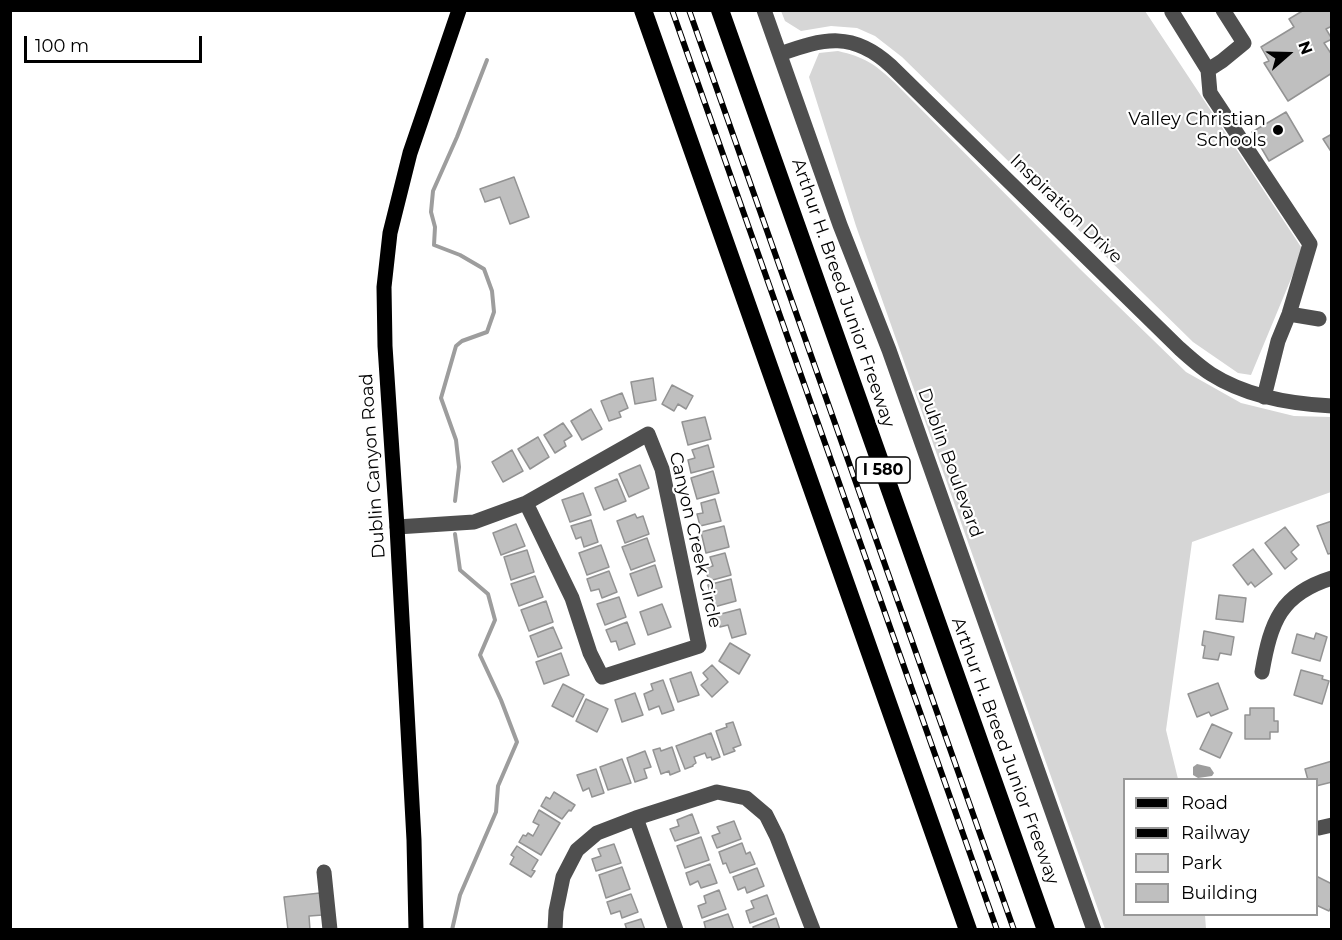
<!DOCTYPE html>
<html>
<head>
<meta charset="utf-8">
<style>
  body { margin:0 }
  #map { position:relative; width:1342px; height:940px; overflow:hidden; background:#fff; font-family:Montserrat,sans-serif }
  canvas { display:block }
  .frame { position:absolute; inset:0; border:12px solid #000; pointer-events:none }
  .legend { position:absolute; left:1123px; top:778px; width:195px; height:138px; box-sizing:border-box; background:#fff; border:2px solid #999; margin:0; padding:8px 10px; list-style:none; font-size:18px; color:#000 }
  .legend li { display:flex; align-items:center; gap:12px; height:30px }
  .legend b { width:30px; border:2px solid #999 }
  .north { position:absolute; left:1258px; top:24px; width:60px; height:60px; -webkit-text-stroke:4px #fff; paint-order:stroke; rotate:70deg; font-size:16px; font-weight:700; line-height:24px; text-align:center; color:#000 }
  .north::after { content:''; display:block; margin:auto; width:21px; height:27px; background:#000; clip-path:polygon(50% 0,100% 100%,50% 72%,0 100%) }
  .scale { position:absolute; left:24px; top:36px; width:178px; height:27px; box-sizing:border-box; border:3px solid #000; border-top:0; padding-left:8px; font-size:18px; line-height:21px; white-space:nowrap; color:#000; -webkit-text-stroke:4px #fff; paint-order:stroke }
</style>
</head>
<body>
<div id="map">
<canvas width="1342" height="940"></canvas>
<div class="frame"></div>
<ul class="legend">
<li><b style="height:8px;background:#000"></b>Road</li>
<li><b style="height:8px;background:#000"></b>Railway</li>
<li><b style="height:16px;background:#d6d6d6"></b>Park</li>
<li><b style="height:16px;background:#bfbfbf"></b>Building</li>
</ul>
<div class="north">N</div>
<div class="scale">100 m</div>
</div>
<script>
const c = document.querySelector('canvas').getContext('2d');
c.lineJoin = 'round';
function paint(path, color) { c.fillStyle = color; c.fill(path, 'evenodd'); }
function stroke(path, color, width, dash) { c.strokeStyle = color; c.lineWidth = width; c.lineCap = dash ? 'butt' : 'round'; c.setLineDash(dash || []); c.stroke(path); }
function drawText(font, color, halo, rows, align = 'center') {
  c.font = font + ' Montserrat,sans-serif'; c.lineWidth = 4.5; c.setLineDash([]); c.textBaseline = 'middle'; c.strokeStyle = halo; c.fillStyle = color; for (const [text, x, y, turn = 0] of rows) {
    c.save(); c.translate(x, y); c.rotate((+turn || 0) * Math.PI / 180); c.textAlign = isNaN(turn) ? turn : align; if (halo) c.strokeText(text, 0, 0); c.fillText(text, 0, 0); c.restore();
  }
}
paint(new Path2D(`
  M781,11H1145L1303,250L1251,375L1238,373L1193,342L902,57L875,36L857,28L831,26L801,31L785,21Z
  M838,51C864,57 875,64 894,82L1080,269L1186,372L1241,403L1294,416L1331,417V492L1192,542L1166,730L1178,779L1124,780V914L1205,915L1206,929H1105L856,226L809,77L819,53Z`), '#d6d6d6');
paint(new Path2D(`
  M1197,764L1210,767L1214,773L1212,776L1198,778L1193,775V767Z`), '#9d9d9d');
stroke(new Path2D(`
  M455,501L459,467L456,440L441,398L456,346L462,341L487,332L494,312L492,291L484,269L460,255L434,245L435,227L431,212L433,191L457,137L487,60
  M452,930L460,895L496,812L498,786L517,742L501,700L480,655L495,620L488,594L460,570L455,534`), '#9d9d9d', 4);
const building = new Path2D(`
  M1304,10H1332V26L1326,29L1332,39L1324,43L1332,55V73L1288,101L1264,63L1269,61L1261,47L1294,27L1289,19Z
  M1286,112L1303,141L1269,161L1252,132Z
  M1332,134V153L1323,139Z
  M514,177L529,217L510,224L500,197L485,202L480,189Z
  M653,378L656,400L635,404L631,382Z
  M672,385L693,396L686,409L678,404L674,411L662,404Z
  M622,393L628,408L619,412L621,417L609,421L601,401Z
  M591,409L602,429L582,440L571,421Z
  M705,417L711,439L688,445L682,422Z
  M563,423L572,436L564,441L566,446L555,453L544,435Z
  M538,437L549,457L530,469L518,449Z
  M708,445L714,467L691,473L688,460L695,458L692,450Z
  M512,450L523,471L503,482L492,462Z
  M640,465L649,488L629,497L619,474Z
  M713,471L719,493L697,499L691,478Z
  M617,479L626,501L604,510L595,488Z
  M583,493L591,515L570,522L562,500Z
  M715,499L721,521L700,526L697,514L703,513L701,503Z
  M635,514L637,518L643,516L649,534L625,543L617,521Z
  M591,520L598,542L584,547L581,537L576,539L571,526Z
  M1332,521V553L1328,554L1317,526Z
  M516,524L525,546L501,555L493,533Z
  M724,526L729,547L706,553L701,532Z
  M1285,527L1299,545L1291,552L1297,559L1285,569L1265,543Z
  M647,538L655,561L631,570L622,547Z
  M601,545L609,567L587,575L579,553Z
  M1253,549L1272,574L1255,587L1251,582L1248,585L1233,565Z
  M527,550L534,572L511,580L504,557Z
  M725,553L731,575L709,581L705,568L713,566L710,557Z
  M655,565L662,587L638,596L630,574Z
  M609,571L617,592L602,598L599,589L591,591L587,579Z
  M535,576L543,597L519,606L511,584Z
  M731,579L736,601L714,607L708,585Z
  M1219,595L1246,598L1243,622L1216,619Z
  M619,597L626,617L605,625L597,604Z
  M546,601L553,622L529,631L521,610Z
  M662,604L671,627L648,635L640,612Z
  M740,609L746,634L732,638L728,625L720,627L717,615Z
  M627,622L635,644L619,650L616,641L611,642L606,630Z
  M553,627L562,648L538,657L530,636Z
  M1204,631L1234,637L1231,655L1220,653L1218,660L1203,658L1205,646L1202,645Z
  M1316,633L1327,637L1320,661L1292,653L1297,634L1314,639Z
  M730,643L750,655L739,674L719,661Z
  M561,653L569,675L544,684L536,662Z
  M712,665L728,682L712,697L701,685L708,679L703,673Z
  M1301,670L1323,676L1322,679L1329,681L1322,704L1294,695Z
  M691,672L699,695L678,702L670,679Z
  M663,680L674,710L662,714L659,706L649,710L644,694L653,690L651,684Z
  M1218,683L1228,709L1211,716L1209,712L1197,717L1188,694Z
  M563,684L584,695L573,717L552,706Z
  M635,693L643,715L622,722L615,700Z
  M586,699L608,709L597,732L576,721Z
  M1250,708H1274V721H1278V732H1270V739H1245V715H1250Z
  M733,722L741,745L733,748L735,751L724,755L716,731L727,727L726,724Z
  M1212,724L1232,733L1220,758L1200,749Z
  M711,733L720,757L712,760L711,757L707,758L705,753L694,757L696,763L693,765V766L685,769L676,746Z
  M672,747L680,771L670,775L669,771L661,774L653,750L660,748L661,751Z
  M645,751L651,767L644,769L647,778L635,782L627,758Z
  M622,759L631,783L608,790L600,767Z
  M1332,761V782L1316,786V780H1308L1305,769Z
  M596,769L604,793L592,797L589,788L583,791L577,775Z
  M554,792L575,805L571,811L569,810L562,819L541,806L546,797L550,799Z
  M539,810L560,823L541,855L519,842L523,835L526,836L528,833L533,836L539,825L533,822Z
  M692,814L699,833L675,841L670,829L679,826L677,820Z
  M734,821L741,839L717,848L712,836L720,833L717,827Z
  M701,837L709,860L685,868L677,846Z
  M742,843L746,854L750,852L755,864L730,873L726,863L723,864L719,852Z
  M614,844L621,863L596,871L592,859L601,856L598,849Z
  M517,846L538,860L532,870L535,871L531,877L510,864L514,857L511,855Z
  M710,864L717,883L701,888L698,881L690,885L686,873Z
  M622,867L630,889L606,898L599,875Z
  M757,868L764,886L747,893L745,887L738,890L733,877Z
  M1316,876L1332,884V905L1329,911L1316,905Z
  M719,890L726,909L702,918L698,906L706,903L704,896Z
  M320,893L323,915L309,916L310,930H288L284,897Z
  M631,894L638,912L622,918L620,911L611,914L607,902Z
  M767,895L774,914L750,923L746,911L754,908L751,901Z
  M728,914L734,930H706L704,922Z
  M776,918L780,930H754L753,927Z
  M641,919L645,930H627L625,924Z`);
paint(building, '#bfbfbf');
stroke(building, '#939393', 1.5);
stroke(new Path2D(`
  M764,10L840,225L889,350L1094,930
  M1174,10L1172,12L1208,70L1210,93L1310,244L1289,314L1278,341L1264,397
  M780,54C824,38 853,31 891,66L1179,348C1189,357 1200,367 1211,374C1247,397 1291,404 1332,406
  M1208,70L1222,61L1244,43L1223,10
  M1289,314L1319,319
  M397,527L474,522L526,503L648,434L662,469L699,646L602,677L590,653L572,598L526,503
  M1262,672C1271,622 1280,594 1332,578
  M636,818L676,930
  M1319,828L1332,825
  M324,872L330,930
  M555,930L556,911L563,877L577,850L597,833L636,818L717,792L746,798L766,815L777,837L813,930`), '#4f4f4f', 15);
stroke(new Path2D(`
  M416,930L414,840L397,527L385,346L384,287L390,233L410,153L459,10`), '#000', 15);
stroke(new Path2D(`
  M643,10L968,930
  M720,10L1046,930`), '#000', 18);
const rail = new Path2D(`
  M672,10L997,930
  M689,10L1014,930`);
stroke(rail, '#000', 6);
stroke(rail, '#fff', 4, [11]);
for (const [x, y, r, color] of [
  [1278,130,6,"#000"]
]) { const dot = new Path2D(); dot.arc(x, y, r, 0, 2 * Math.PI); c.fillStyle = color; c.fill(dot); stroke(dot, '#fff', 2); }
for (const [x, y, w] of [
  [883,470,54]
]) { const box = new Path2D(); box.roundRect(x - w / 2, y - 13, w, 26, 4.5); c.fillStyle = '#fff'; c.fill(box); stroke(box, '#000', 1.5); }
drawText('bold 16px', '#000', null, [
  ["I 580",883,470]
]);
drawText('18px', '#000', '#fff', [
  ["Valley Christian",1266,120],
  ["Schools",1266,141]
], 'right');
drawText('18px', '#000', '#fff', [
  ["Inspiration Drive",1066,209,44],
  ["Arthur H. Breed Junior Freeway",843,293,71],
  ["Dublin Boulevard",950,463,70],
  ["Dublin Canyon Road",373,466,-94],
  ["Canyon Creek Circle",695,540,77],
  ["Arthur H. Breed Junior Freeway",1005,751,70]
]);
</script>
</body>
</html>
